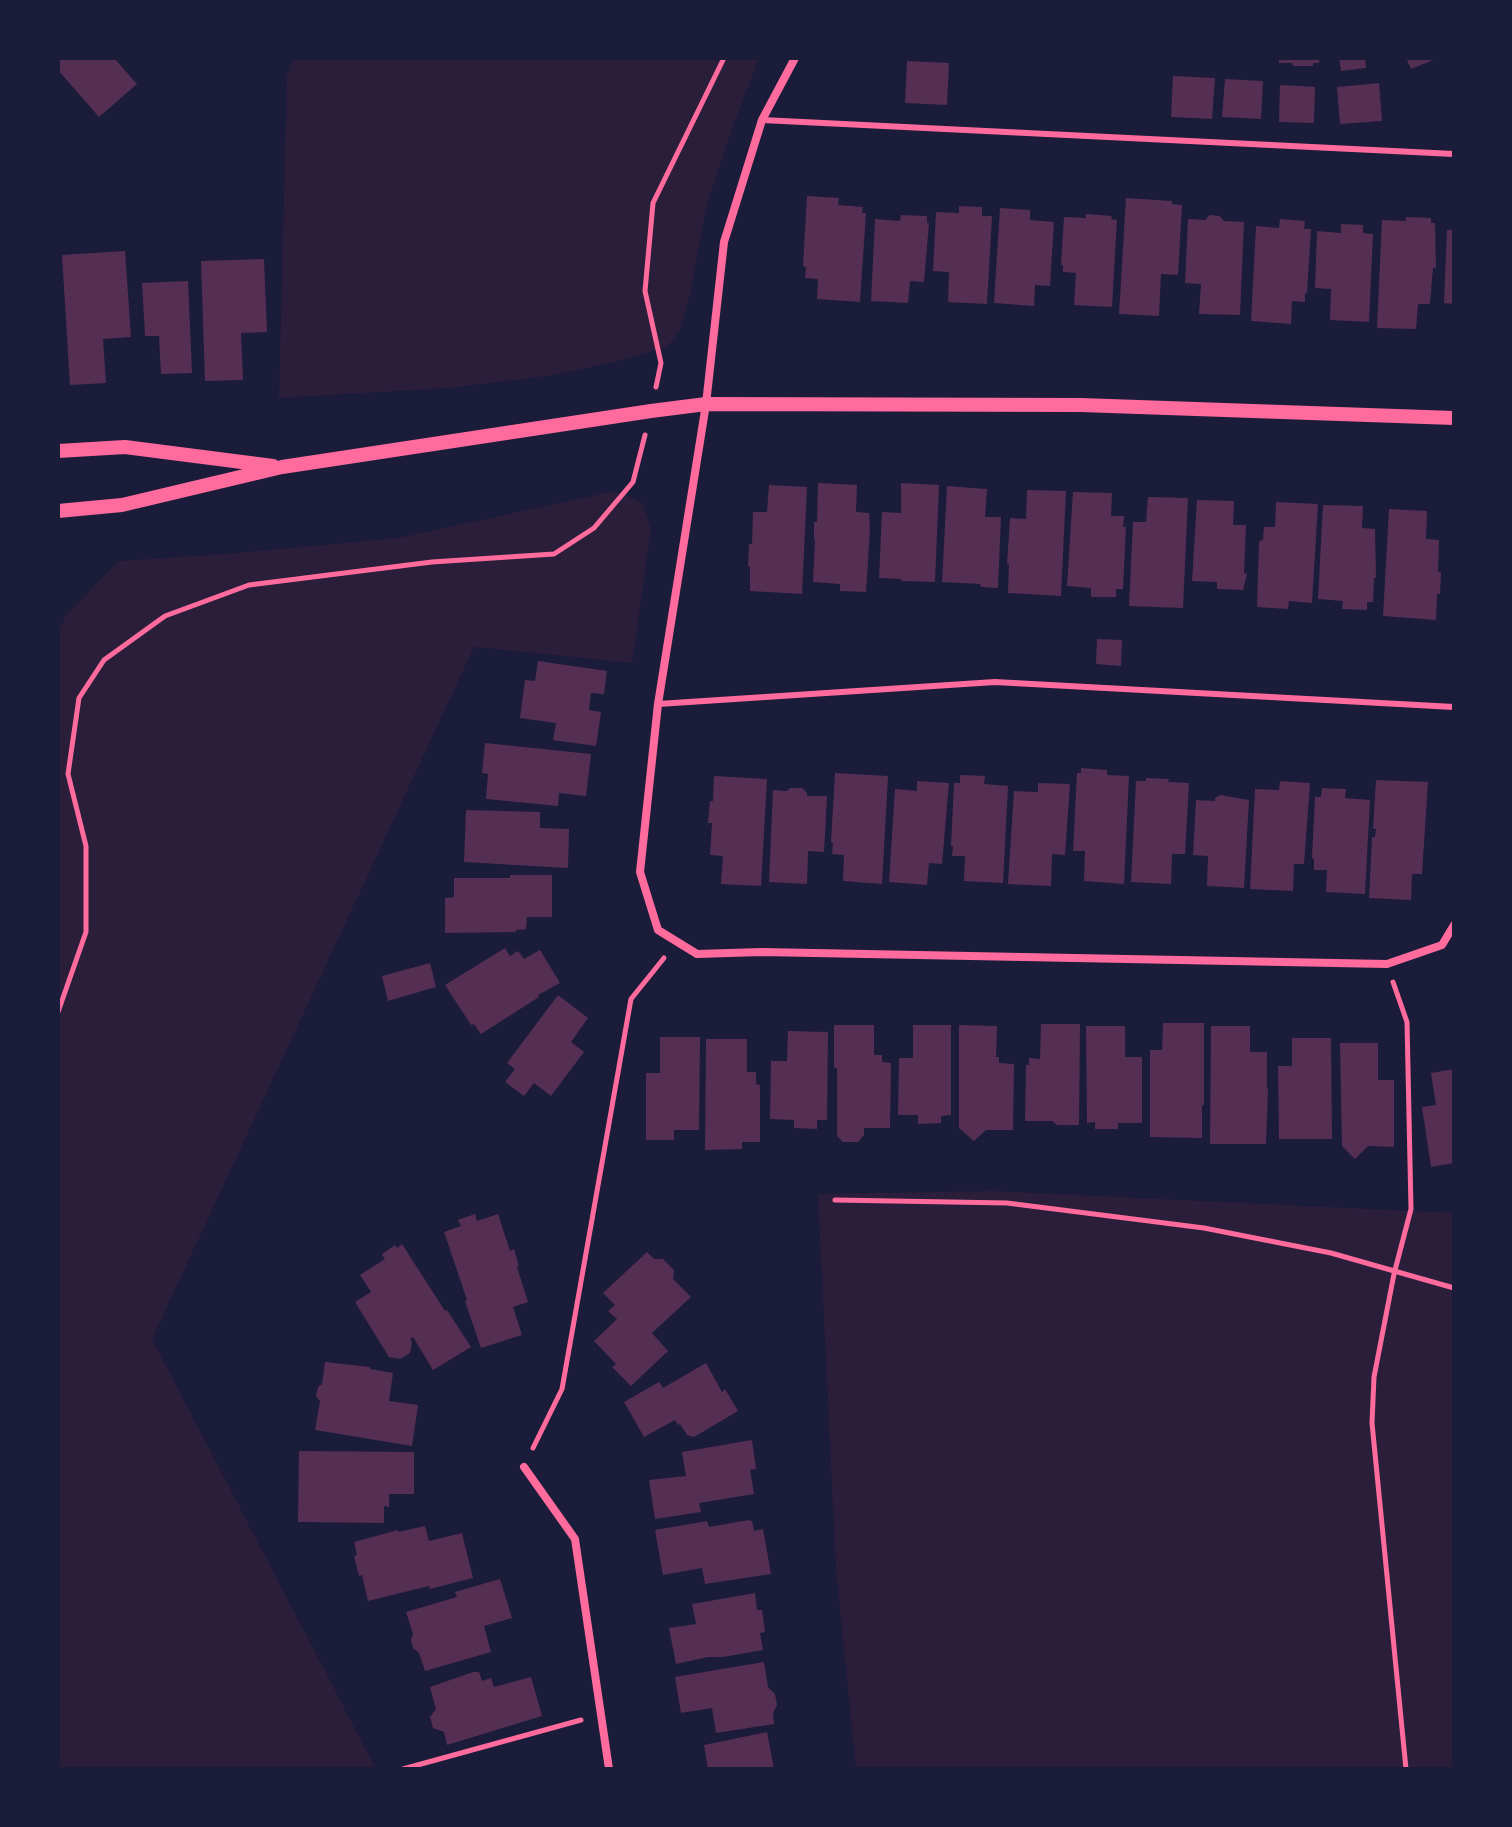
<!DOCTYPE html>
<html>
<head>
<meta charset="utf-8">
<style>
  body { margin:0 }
  #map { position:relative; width:1512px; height:1827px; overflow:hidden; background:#1b1b3a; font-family:Arial,sans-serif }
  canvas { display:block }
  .frame { position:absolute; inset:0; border:60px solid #1b1b3a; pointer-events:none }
</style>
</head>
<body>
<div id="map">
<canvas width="1512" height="1827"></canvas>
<div class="frame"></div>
</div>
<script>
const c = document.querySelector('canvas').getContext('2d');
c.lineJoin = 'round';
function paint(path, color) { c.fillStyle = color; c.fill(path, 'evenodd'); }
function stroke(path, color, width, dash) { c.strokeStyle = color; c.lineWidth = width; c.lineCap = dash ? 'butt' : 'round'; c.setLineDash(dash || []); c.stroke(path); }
paint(new Path2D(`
  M293,58H759L730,134L706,207L691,291L680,330L668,346L619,361L548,376L448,388L279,398L287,75Z
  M615,491L642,503L651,528L632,663L474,647L152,1339L376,1769H58V631L67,614L119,561L226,554L398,538Z
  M993,1191L1454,1213V1769H856L836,1569L818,1194Z`), '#2a1e3b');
paint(new Path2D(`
  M58,58H114L137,84L99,117L58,70Z
  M1279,58H1319V63H1313V66H1293L1292,63H1279Z
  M1339,58H1365L1366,68L1341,71Z
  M1406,58H1438L1411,69Z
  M907,61L949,63L947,105L905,103Z
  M1173,76L1215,78L1212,119L1171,117Z
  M1225,79L1263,81L1261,119L1222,117Z
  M1379,83L1382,121L1340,124L1337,87Z
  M1280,85L1315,87L1314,123L1279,122Z
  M807,196L839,198L838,205L863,207L862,213H866L860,302L817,299L818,279L805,278L806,267L803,266Z
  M1126,198L1172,201V204L1182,205L1178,275L1161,274L1159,316L1119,314Z
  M959,206L982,207V216H992L987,304L948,302L949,272L933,271L936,212L959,213Z
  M1000,208L1030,210V220L1054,222L1050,286L1035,285L1034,306L994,303Z
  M1086,214L1112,216L1111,219L1117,220L1112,307L1074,305L1076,273L1063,272V265H1061L1064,217L1086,218Z
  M901,215L927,216V223H929L924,282L910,281L908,303L871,301L875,219L900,221Z
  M1210,215L1220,216L1224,221L1244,222L1240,315L1199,314L1201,284L1185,283L1188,219L1205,220Z
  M1406,217L1431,218V223H1435L1436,268H1433L1430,304H1418L1416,329L1377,328L1382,220L1406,221Z
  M1280,219L1305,221L1304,229H1311L1307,293H1305V302L1292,301L1291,324L1251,321L1256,226L1279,228Z
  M1341,224L1363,225V233L1373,234L1369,322L1330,320L1331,289L1315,288L1317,231L1341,233Z
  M1447,230H1454V304L1444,303Z
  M125,251L131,337L103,339L106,383L70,385L62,255Z
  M264,259L267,332L241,333L243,380L205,381L201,261Z
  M188,281L192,373L161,374L159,336H145L142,283Z
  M818,483L857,485L856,512L869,513L870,529L866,592L840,591V584L813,582L815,540H814V522H817Z
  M901,483L939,485L935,582L902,581L901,579L879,578L882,512L901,513Z
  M769,485L807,487L802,594L750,591V567L748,566L749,544H752L753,512H767Z
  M947,486L987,489L985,517H1001L998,588L981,587L980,584L942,582Z
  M1027,490L1066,491L1061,596L1008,593L1009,564H1007L1010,518L1026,519Z
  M1073,492L1112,493L1111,516H1124L1123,527H1126L1123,589H1116V597H1091V588L1067,586Z
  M1148,497L1188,498L1183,608L1129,606L1133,522H1146Z
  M1197,500L1234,501L1233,525H1246L1244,573L1247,574L1243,590L1217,589V582L1192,581Z
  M1276,502L1318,504L1312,603L1289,601L1288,609L1257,607L1259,542L1263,539L1264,527H1275Z
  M1323,505L1363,506L1362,528L1375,529L1376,578H1374L1373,602H1367V610L1342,609L1343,601L1318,599Z
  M1389,509L1427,511L1426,539L1439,540L1438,572H1441L1440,594H1437L1436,620L1383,616Z
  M1097,639L1122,640L1121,666L1096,664Z
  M538,661L607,671L604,694L591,693L589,710L601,712L596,746L553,740L556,723L520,718L525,680L535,681Z
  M485,743L591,754L586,796L559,793L558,806L486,799L488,774L482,773Z
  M1081,768L1107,770V775L1129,776L1124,884L1084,881L1085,851H1073L1077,773H1081Z
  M835,773L888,776L882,884L843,881L844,855L832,854L833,843L831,842Z
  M960,775L985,776L984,784L1008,786L1003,883L964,881L965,856H952L953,846H951L954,783H960Z
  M714,776L767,779L761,886L721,884L723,856L710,855L712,823H708L710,801H713Z
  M1146,778L1169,779L1168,782L1189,783L1185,854H1172L1171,884L1131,882L1136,781H1146Z
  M1376,780L1428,782L1422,874H1412L1411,900L1369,898L1372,837H1375L1376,829H1373Z
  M917,781L949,783L942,864L929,863L927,885L889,882L895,789L917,791Z
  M1280,781L1310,783L1304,864H1294L1293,891L1250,889L1255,789L1279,790Z
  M1038,783L1070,784L1065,855L1052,854L1051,886L1008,884L1014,791L1038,792Z
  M790,788H802L807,793V796H827L824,852L808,851L807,884L769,882L773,790L787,791Z
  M1322,788L1346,789L1345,798L1370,800L1365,894L1326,892L1327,870H1314V859L1312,858L1315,797H1321Z
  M1220,795L1249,800L1244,888L1207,886L1208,856L1193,855L1196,800L1215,801V798Z
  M466,810L540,812V828L569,829L568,868L464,862Z
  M510,875H552V917H527L526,929L516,930V932L445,933V898L454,897V878H510Z
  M505,948L510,956L518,951L524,959L540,950L560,983L538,995L539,997L481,1034L474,1024L471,1025L445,985Z
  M430,963L436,987L388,1001L382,976Z
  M558,995L588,1018L571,1042L584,1052L551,1096L534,1083L524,1096L505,1082L515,1069L507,1063Z
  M1163,1023H1204V1105H1202V1138L1150,1137V1050H1162Z
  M1041,1024H1080L1079,1125H1057L1052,1121H1025L1026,1065H1029V1058L1040,1059Z
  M834,1025H874V1055H882V1062L891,1063L890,1128H864V1135L858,1142H843L837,1136V1068H834Z
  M913,1025H951V1115L941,1116V1123L918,1124V1115H898L899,1058H913Z
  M959,1025L997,1026L996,1057H999V1063L1014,1064L1013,1130H986L974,1141L959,1128Z
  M1086,1026H1125V1057H1142V1123H1118V1129H1095V1122L1087,1123Z
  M1211,1026H1250V1052H1267V1088L1268,1089L1266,1144H1210Z
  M788,1031L828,1032L827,1120H817V1129L794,1128V1120L770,1119L771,1061H787Z
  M660,1037H700L699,1130H674V1140H646V1073H660Z
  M1292,1038H1331L1332,1139H1279L1278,1066H1292Z
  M706,1039H747V1072H756V1084L760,1085V1142H742V1149L705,1150Z
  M1340,1043H1378V1080H1394V1147L1368,1146L1355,1159L1342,1146Z
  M1454,1069V1163L1431,1167L1422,1107L1436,1105L1431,1073Z
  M475,1214L477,1221L498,1214L510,1251L514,1249L519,1266L517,1267L528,1302L513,1307L522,1335L481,1348L465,1301L467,1300L444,1232L461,1226L458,1220Z
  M402,1244L445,1311L447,1310L471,1347L433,1370L413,1337L410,1339L412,1342L410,1353L400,1359L389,1357L355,1302L371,1292L360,1275L385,1259L382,1254L395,1245L397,1248Z
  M647,1252L654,1259H663L674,1270L673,1279L691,1297L652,1333L668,1351L631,1386L612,1367L616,1364L594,1341L617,1319L608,1311L615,1305L603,1293Z
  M325,1362L370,1367V1369L393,1373L389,1401L418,1405L412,1446L315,1430L320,1401L316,1396L318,1387L322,1384Z
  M706,1363L722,1392L725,1389L738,1411L694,1437L687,1435L680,1424L678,1425L675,1420L644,1437L624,1402L659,1382L663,1388Z
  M752,1440L756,1469L750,1470L754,1494L699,1503L701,1512L655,1519L649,1480L686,1476L682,1452Z
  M299,1451L414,1452V1494H389V1507L384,1506V1523L298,1522Z
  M749,1520L752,1521L754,1531L763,1529L771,1574L705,1584L702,1568L663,1575L655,1530L707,1521L709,1527Z
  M425,1526L429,1541L462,1533L473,1578L430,1589L429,1586L368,1601L362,1575L359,1576L354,1556L357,1555L354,1542L398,1530V1532Z
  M500,1579L512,1618L484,1626L491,1652L425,1671L419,1653L413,1648L411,1640L413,1634L406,1612L457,1597L455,1592Z
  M755,1593L757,1610H762L765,1632L760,1633L763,1650L723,1657H708L676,1664L669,1628L696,1624L692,1604Z
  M764,1662L768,1687L775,1694L777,1705L773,1713L774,1724L716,1733L712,1708L681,1713L675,1677Z
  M473,1672H479L482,1681L491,1678L494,1687L531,1677L542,1716L447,1745L444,1732L433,1728L430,1717L436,1709L430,1687Z
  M767,1732L774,1769H708L704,1745Z`), '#542f53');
stroke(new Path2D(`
  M656,387L661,363L645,291L653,203L724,58
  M1393,982L1407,1022L1411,1209L1394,1274L1374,1377L1372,1423L1406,1769
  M58,1012L86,932V846L68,774L79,698L104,660L165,616L249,585L432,562L554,554L594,528L633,482L645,435
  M835,1200L1007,1203L1204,1228L1331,1253L1454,1288
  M533,1448L562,1389L631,999L664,958
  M403,1769L581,1720`), '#ff6b9d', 5);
stroke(new Path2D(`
  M762,120L1454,154
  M658,704L995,682L1454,707`), '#ff6b9d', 6);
stroke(new Path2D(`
  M795,58L762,120L724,242L706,404L658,704L640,872L658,930L697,954L762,952L1387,964L1442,945L1454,925
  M524,1467L575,1539L609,1769`), '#ff6b9d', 8);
stroke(new Path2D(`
  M58,451L125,447L273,466
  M58,511L122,505L282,467L651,411L706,404L1081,405L1454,418`), '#ff6b9d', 14);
</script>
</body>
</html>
